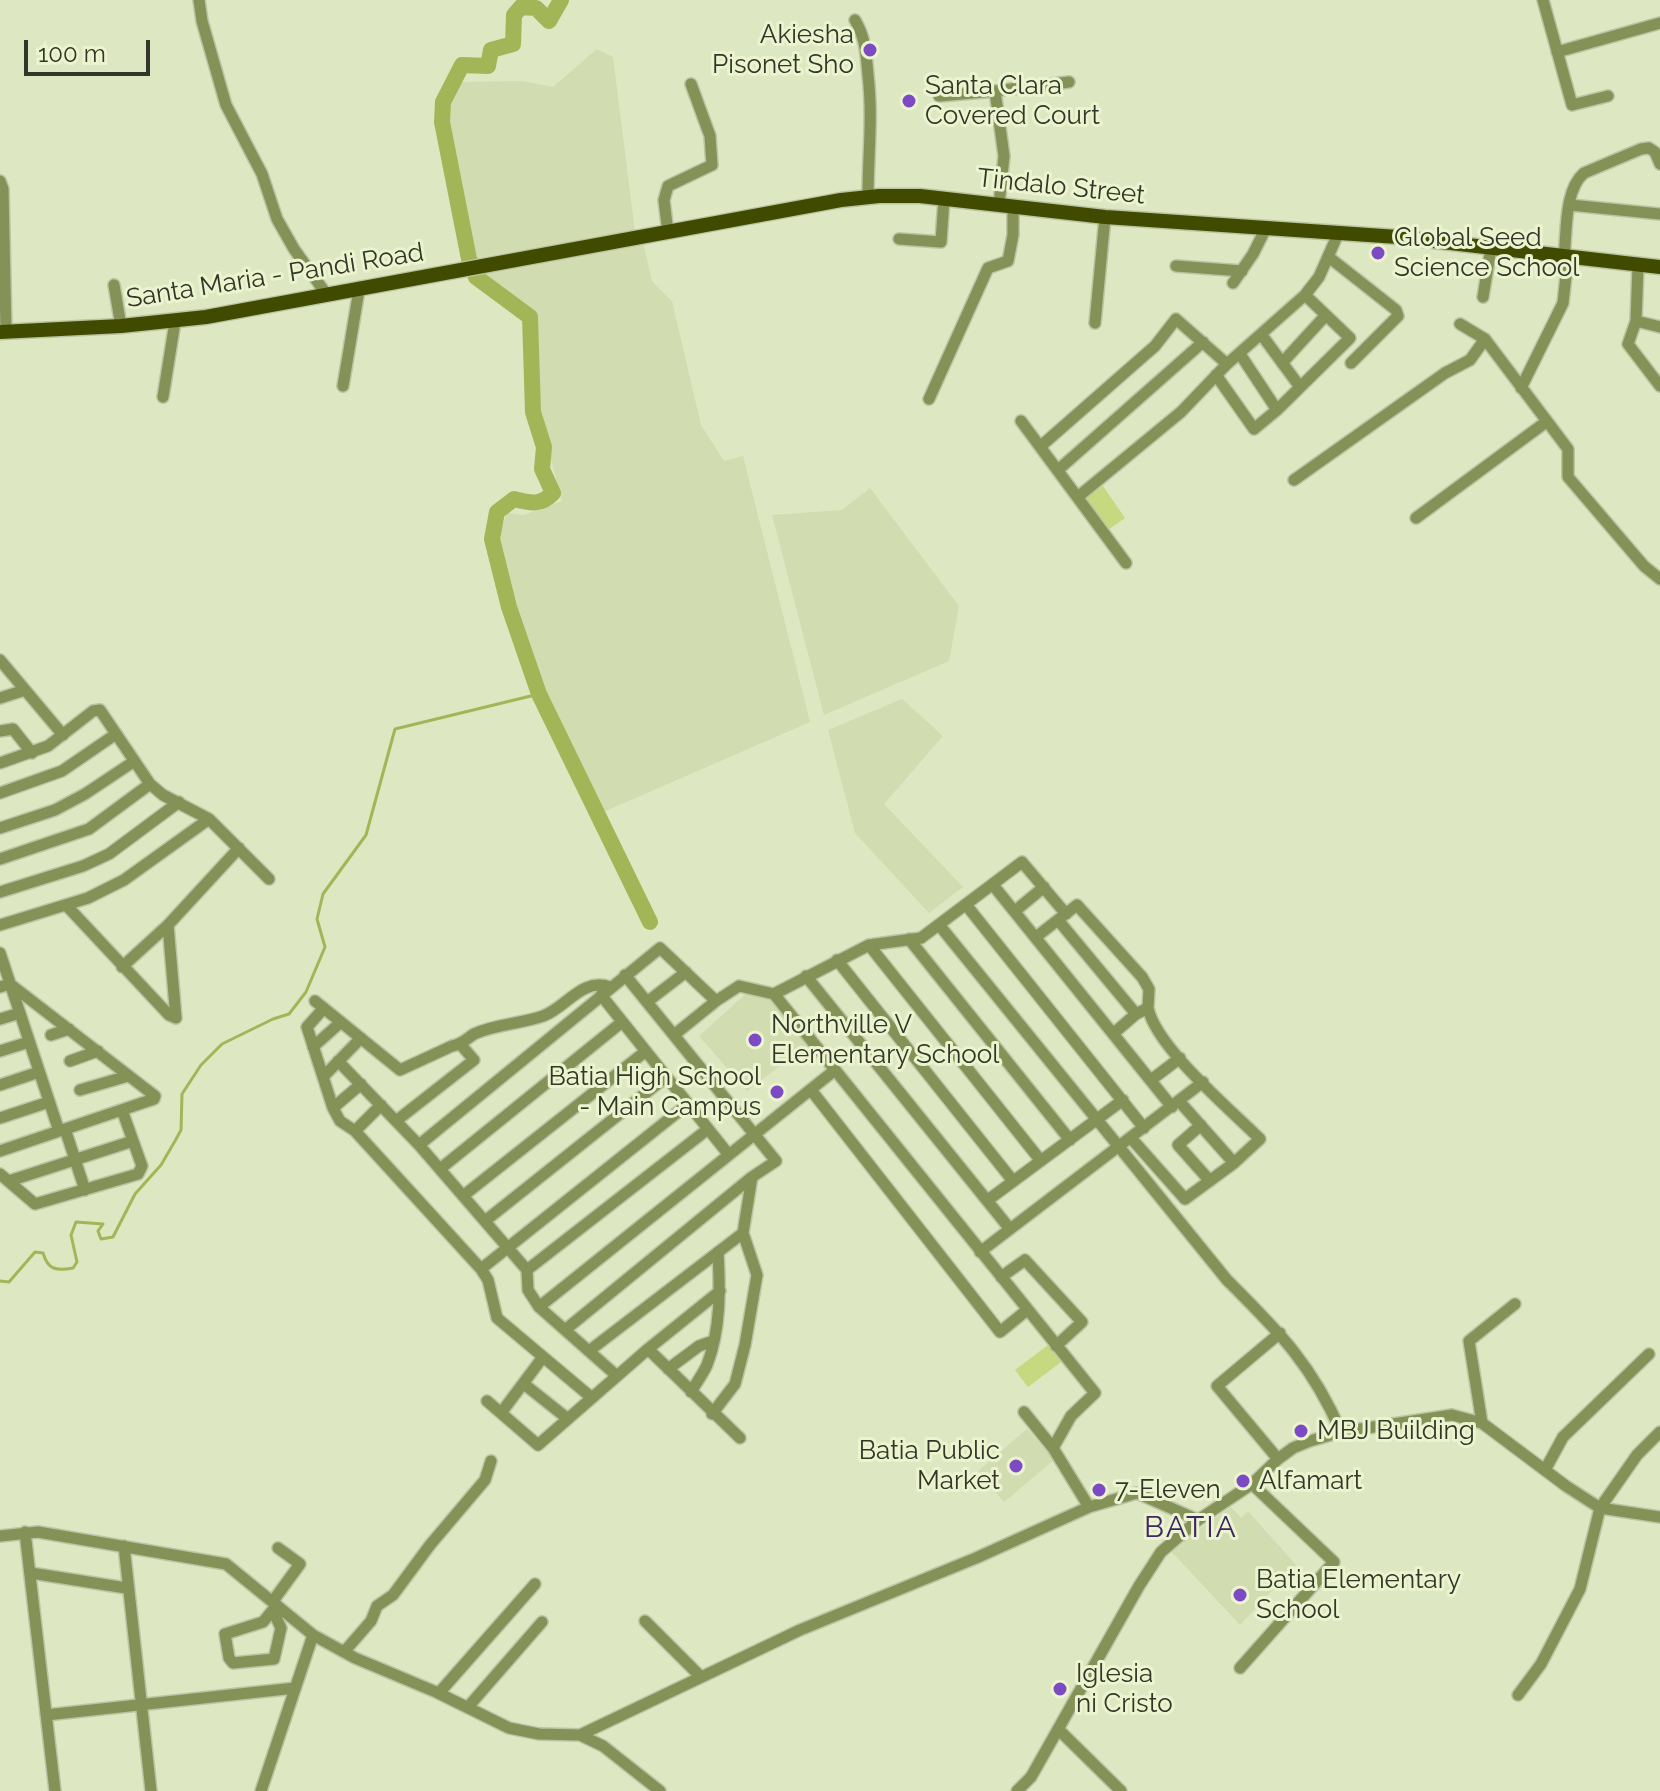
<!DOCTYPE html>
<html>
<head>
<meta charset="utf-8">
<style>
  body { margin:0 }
  #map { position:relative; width:1660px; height:1791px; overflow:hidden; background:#dde7c2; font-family:Raleway,sans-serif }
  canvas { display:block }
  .scale { position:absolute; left:24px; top:40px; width:126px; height:36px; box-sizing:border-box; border:4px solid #333628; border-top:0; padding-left:10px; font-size:24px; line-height:28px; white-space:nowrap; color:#333628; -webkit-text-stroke:6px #ebf4cf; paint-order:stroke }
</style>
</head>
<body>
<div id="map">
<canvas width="1660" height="1791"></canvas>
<div class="scale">100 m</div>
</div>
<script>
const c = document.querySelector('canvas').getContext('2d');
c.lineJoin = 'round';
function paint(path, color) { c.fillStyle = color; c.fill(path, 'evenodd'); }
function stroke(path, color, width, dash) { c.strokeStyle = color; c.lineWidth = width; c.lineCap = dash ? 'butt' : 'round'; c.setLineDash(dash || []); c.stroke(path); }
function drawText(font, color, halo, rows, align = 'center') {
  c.font = font + ' Raleway,sans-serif'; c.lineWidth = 6; c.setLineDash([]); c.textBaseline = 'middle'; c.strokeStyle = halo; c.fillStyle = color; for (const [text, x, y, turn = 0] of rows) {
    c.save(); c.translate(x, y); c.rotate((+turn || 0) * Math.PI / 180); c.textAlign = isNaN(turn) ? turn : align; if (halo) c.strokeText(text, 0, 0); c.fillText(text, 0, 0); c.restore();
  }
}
paint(new Path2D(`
  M597,49L613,57L635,232L477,258L445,118L459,82L522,81L553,87Z
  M643,242L652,281L672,301L701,425L724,461L743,456L810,722L601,813L538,688L498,538L507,513L524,515L562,501L539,415L535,316L484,274Z
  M870,488L959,606L949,661L824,715L772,515L842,510Z
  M902,699L943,736L884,804L963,887L929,913L855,833L828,730Z
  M749,991L776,1002L810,1043L747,1091L699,1036Z
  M1027,1429L1054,1460L1004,1502L978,1471Z
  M1231,1507L1241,1518L1248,1511L1296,1565L1240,1625L1170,1550Z`), '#d1dcb0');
paint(new Path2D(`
  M1103,486L1125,518L1108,530L1086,498Z
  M1048,1345L1061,1362L1028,1387L1015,1370Z`), '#c6d980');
stroke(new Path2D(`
  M0,1281L9,1282L35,1252L43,1253C48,1270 56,1271 73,1268L77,1262L71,1235L76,1222L103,1224L98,1231L101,1239L113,1237L135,1194L161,1165L175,1141L181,1130L182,1094L201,1065L222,1044L273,1019L289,1014L306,992L325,947L317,919L323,894L366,835L395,729L539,694`), '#a3b657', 3);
stroke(new Path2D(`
  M561,0L549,21L536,8L521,7L514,15L513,44L491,50L488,66L462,65L443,102L442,122L469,259L476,277L530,317L533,412L544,447L542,469L553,493C541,506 530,503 514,499L497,512L492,539L509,607L539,694L650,922`), '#a3b657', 16);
const minor = new Path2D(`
  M199,0L202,21L226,105L262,174L277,219L294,249L327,295
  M1543,0L1572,105L1608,96
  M855,20C866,39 866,54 868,75C873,118 868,154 868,197
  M1557,52L1660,23
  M995,91L1069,82
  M939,96L995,91L1004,156L999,205
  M0,181L3,189L6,332
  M1570,205L1660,214
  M668,233L664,200L668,186L712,165L710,136L691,84
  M899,239L941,242L944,199
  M1564,257C1567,232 1564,190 1584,173L1641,149L1649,148L1655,152L1660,164
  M1330,258L1396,310L1398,316L1351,363
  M1176,266L1242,271
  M1638,266L1636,321L1628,344L1660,386
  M1233,283L1253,254L1266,228
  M114,285L121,326
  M1483,297L1491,248
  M1636,321L1660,327
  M1095,323L1105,217
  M1460,324L1485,339L1568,449V477L1644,566L1660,579
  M1261,334L1300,387
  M1240,354L1277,410
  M1282,363L1326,315
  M1216,375L1254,429L1277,410L1350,338L1305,295
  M343,386L359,290
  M1521,388L1563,303L1568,257
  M163,397L175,322
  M929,399L988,268L1008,261L1013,235V207
  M1021,421L1126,563
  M1041,446L1155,346L1176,319L1227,364
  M1058,470L1203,342
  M1294,480L1445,373L1470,360L1485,339
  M1079,496L1181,412L1227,364L1305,295L1319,277L1338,234
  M1416,518L1546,422
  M0,660L63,735
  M0,698L25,690
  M0,731L13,729L32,753
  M0,763L48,746L93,711L100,710L150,784L163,795L209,819L269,879
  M0,793L62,771L116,734
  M0,828L55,810L85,794L133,762
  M0,859L89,829L150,784
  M993,885L1172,1107
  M0,892L83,866L109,854L179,802
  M66,905L169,1015L176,1018L168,925L239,848
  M967,906L1144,1128
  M1015,911L1044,887
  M1058,920L1136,1014
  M0,925L88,898L124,880L209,819
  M940,926L1227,1280C1278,1331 1312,1364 1341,1432
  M1036,937L1077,905L1142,977L1149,989L1148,1008L1136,1014L1114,1033
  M909,939L1070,1140
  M869,945L1041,1161
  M0,953L59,1131
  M837,960L1013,1181
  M122,967L168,925
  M625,975L776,1161L752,1177L743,1233L757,1275L745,1345L735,1384L712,1414
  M806,976L1010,1229
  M0,987L10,984L155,1096L154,1099L0,1151
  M774,994L869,945L921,938L1022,862L1066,914
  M601,995L729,1155
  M315,1001L400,1070L452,1046C463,1044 466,1039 474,1034C495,1024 521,1024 543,1016C566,1008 582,977 610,987
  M647,1002L686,972
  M324,1008L307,1027L333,1108L340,1121L355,1131L481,1269L488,1280L497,1318L592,1398
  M0,1019L20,1013
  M51,1035L69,1029
  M674,1035L716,1001L739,986L774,994L1095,1393L1071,1416L1053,1448
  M313,1047L341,1022
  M0,1051L29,1042
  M70,1061L98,1051
  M338,1061L419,1145L527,1270L528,1290L539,1307L617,1376
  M323,1077L361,1038
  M1151,1080L1180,1058
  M0,1085L39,1072
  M80,1090L128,1076
  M811,1090L1000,1332L1027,1310
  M1179,1101L1234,1163
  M333,1108L361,1084
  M0,1118L49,1102
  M396,1121L474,1060L461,1045
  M1201,1125L1178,1145L1210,1181
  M65,1129L85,1190
  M355,1131L381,1105
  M1131,1138L1185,1199L1234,1163L1260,1139C1230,1109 1156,1047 1148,1008
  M419,1145L660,948L716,1001
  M440,1169L622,1022
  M0,1174L35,1204L138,1174L142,1166L122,1110
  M9,1181L133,1141
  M463,1196L646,1051
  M988,1200L1123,1100
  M485,1221L666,1077
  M980,1252L1203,1082
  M481,1269L688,1104
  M527,1270L708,1129
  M1001,1277L1025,1260L1082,1322L1056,1346
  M539,1307L835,1070
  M565,1330L752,1177
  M648,1349L740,1438
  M589,1351L743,1233
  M668,1369L699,1346L713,1341
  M524,1384L568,1419
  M691,1392C696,1383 703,1374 707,1365C721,1329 720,1289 718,1252
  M487,1401L538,1445L648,1349L720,1291
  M1024,1412L1053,1448L1089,1507
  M501,1413L543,1357
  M1482,1423L1469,1341L1515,1304
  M1278,1459L1217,1386L1280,1333
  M1545,1470L1563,1437L1649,1354
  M25,1532L55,1791
  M0,1536L38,1532L226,1564L313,1635L355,1658L436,1692L509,1728L539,1734L580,1735L603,1746L660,1791
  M124,1546L151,1791
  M31,1573L126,1588
  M273,1601L300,1564L278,1548
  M273,1611L281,1628L274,1659L233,1663L229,1658L225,1634L263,1622L277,1605
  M645,1621L701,1677
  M344,1652L371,1621L377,1606L393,1595L430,1545L485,1480L491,1461
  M1240,1668L1334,1562L1252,1484
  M439,1693L535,1584
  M1518,1695L1541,1664L1580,1589L1600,1508L1637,1455L1660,1432
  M468,1707L542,1622
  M46,1715L295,1688
  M1059,1730L1121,1791
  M580,1735L800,1630L976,1558L1089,1507L1137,1493L1198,1520
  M261,1791L313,1635
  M1017,1791L1031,1777L1139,1586L1161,1552L1198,1520L1252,1484L1278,1459L1293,1448L1310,1441L1341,1432L1452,1415L1482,1423L1566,1486L1600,1508L1660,1517`);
const major = new Path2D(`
  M0,332L121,326L206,317L841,200L879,196H920L1105,217L1398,237L1660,267`);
stroke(minor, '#bbc4a3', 14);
stroke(major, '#bbc4a3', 17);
stroke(minor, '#859257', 11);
stroke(major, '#404b00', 14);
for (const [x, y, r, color] of [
  [870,50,8,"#7c4bc3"],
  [909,101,8,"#7c4bc3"],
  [1378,253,8,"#7c4bc3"],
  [755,1040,8,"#7c4bc3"],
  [777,1092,8,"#7c4bc3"],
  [1301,1431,8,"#7c4bc3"],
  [1016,1466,8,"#7c4bc3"],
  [1243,1481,8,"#7c4bc3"],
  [1099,1490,8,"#7c4bc3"],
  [1240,1595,8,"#7c4bc3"],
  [1060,1689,8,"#7c4bc3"]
]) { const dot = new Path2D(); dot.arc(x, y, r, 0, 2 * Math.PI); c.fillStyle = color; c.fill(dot); stroke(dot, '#ebf4cf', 3); }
drawText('26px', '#333628', '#ebf4cf', [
  ["Akiesha",854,35,"right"],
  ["Pisonet Sho",854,65,"right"],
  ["Santa Clara",925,86],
  ["Covered Court",925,116],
  ["Global Seed",1394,238],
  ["Science School",1394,268],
  ["Northville V",771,1025],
  ["Elementary School",771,1055],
  ["Batia High School",761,1077,"right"],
  ["- Main Campus",761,1107,"right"],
  ["MBJ Building",1317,1431],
  ["Batia Public",1000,1451,"right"],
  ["Market",1000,1481,"right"],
  ["Alfamart",1259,1481],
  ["7-Eleven",1115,1490],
  ["Batia Elementary",1256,1580],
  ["School",1256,1610],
  ["Iglesia",1076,1674],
  ["ni Cristo",1076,1704]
], 'left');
drawText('26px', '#333628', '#ebf4cf', [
  ["Tindalo Street",1061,187,6],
  ["Santa Maria - Pandi Road",275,276,-9]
]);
c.letterSpacing = '2px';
drawText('30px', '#3e2862', '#ebf4cf', [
  ["BATIA",1191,1528]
]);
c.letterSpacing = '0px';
</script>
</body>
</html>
